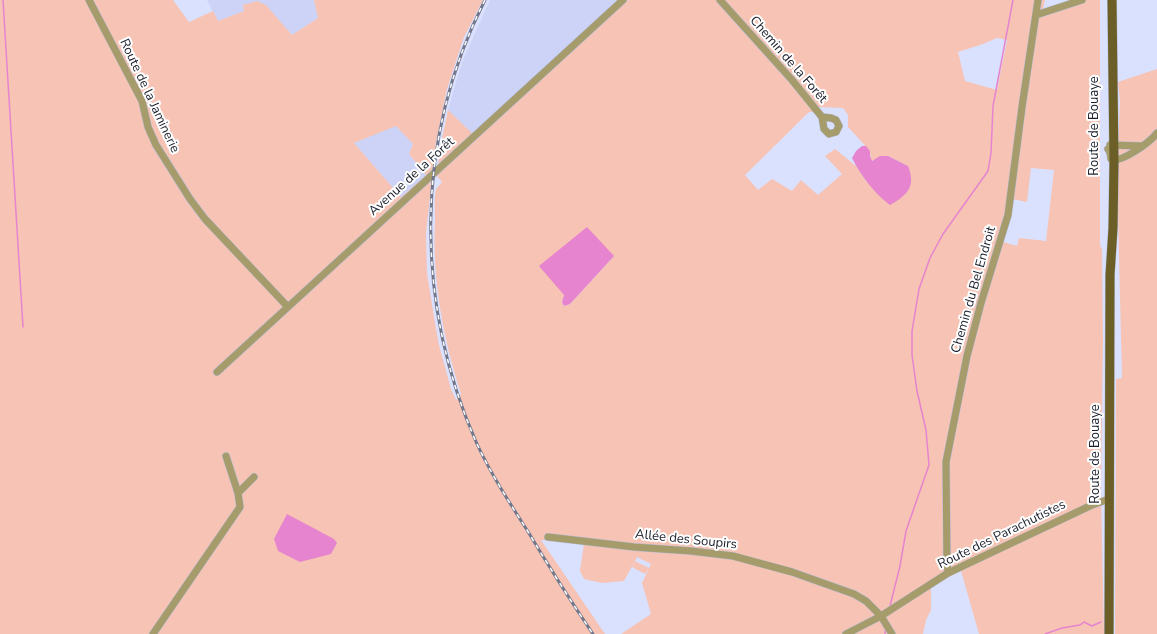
<!DOCTYPE html>
<html>
<head>
<meta charset="utf-8">
<style>
  body { margin:0 }
  canvas { display:block; background:#dae1ff }
</style>
</head>
<body>
<canvas width="1157" height="634"></canvas>
<script>
const c = document.querySelector('canvas').getContext('2d');
c.lineJoin = 'round';
function paint(path, color) { c.fillStyle = color; c.fill(path, 'evenodd'); }
function stroke(path, color, width, dash) { c.strokeStyle = color; c.lineWidth = width; c.lineCap = dash ? 'butt' : 'round'; c.setLineDash(dash || []); c.stroke(path); }
function drawText(font, color, halo, rows, align = 'center') {
  c.font = font + ' "Nunito Sans",sans-serif'; c.lineWidth = 4; c.setLineDash([]); c.textBaseline = 'middle'; c.strokeStyle = halo; c.fillStyle = color; for (const [text, x, y, turn = 0] of rows) {
    c.save(); c.translate(x, y); c.rotate((+turn || 0) * Math.PI / 180); c.textAlign = isNaN(turn) ? turn : align; if (halo) c.strokeText(text, 0, 0); c.fillText(text, 0, 0); c.restore();
  }
}
paint(new Path2D(`
  M207,0H314L318,18L292,35L280,22L243,5L244,11L218,22Z
  M490,0H628L477,139L448,110L462,62Z
  M396,125L413,144L409,154L426,175L401,197L354,143Z`), '#ccd3f7');
paint(new Path2D(`
  M0,0H173L189,22L213,11L218,21L244,11L243,5L257,1L266,5L292,35L318,18L314,0H483L464,37L447,89L436,142L426,233L427,273L435,323L439,345L451,389L456,400L461,394C443,338 432,279 435,220C435,212 434,195 436,189C438,187 440,184 442,182L437,176L440,148L448,110L477,138L628,0H1045L1043,9L1072,0H1100V244L1102,250L1103,341L1101,491L1104,634H979L961,571L931,586V610L926,620L923,634H621L651,614L642,583L651,564L637,557L624,581L602,583L584,579L580,571L584,543L541,540L605,634H0ZM997,38L1007,40L997,90L965,81L958,52L983,44ZM819,107L843,108L848,115V127L870,151L871,161L888,156L908,166L882,198L866,181L856,166L835,149L825,156L842,174L818,195L801,180L792,191L772,179L758,190L745,175L809,112H813ZM396,126L413,144L409,154L426,175L401,197L354,143ZM1031,168L1054,170L1046,241L1019,238L1017,246L997,240L1004,218L1007,198L1027,202ZM614,256L570,304L564,306L562,302L564,295Z
  M1157,69V634H1115L1116,379L1122,378L1117,173L1120,101L1118,82Z
  M635,561L649,568L645,574L632,567Z`), '#f6c3b4');
paint(new Path2D(`
  M862,146H866L870,151V156L872,161L880,156H888L908,166C916,186 908,195 890,205C874,193 861,176 852,158L856,151Z
  M587,227L614,256L570,304L564,306L562,302L564,295L539,266Z
  M287,514L334,539L337,543L331,554L300,562L278,551L274,539Z`), '#e684cf');
stroke(new Path2D(`
  M3,0L23,327
  M890,606L900,566L906,531L929,465L926,430L917,391L912,355V331L919,289L930,258L943,234L988,171L991,153L993,106L1013,0
  M885,634V631
  M1045,634L1062,628L1080,625L1084,622L1092,626L1101,622`), '#e684cf', 1.5);
const minor = new Path2D(`
  M89,0L142,101L148,127L156,145L190,199L205,219L288,307
  M720,0L792,80L822,117L824,129L829,134L836,132L839,126L836,120L831,118L822,117
  M1036,15L1082,0
  M1110,145L1142,146
  M1108,149L1110,152L1111,159C1121,164 1151,141 1157,133
  M217,372L623,0
  M238,493L254,477
  M548,537L634,547L691,551L733,556L792,572L854,594L866,601L881,616L892,634
  M948,573L947,563L946,462L967,356L981,303L1008,215L1022,107L1038,0
  M153,634L240,507L238,493L226,456
  M846,634L881,616L948,573L1092,505L1109,499`);
const major = new Path2D(`
  M1109,634L1110,275L1113,228L1114,161L1112,0`);
stroke(minor, '#b7bed9', 8);
stroke(major, '#b7bed9', 10);
stroke(minor, '#a69b6a', 7);
stroke(major, '#6b5f27', 9);
const rail = new Path2D(`
  M485,0C414,139 414,302 477,444C491,474 509,502 527,530C548,565 570,600 593,634`);
stroke(rail, '#72778c', 3);
stroke(rail, '#fff', 1.5, [4.5]);
drawText('13px', '#1a1d2a', '#fff', [
  ["Chemin de la Forêt",788,60,49],
  ["Route de la Jaminerie",149,96,65],
  ["Route de Bouaye",1095,126,-90],
  ["Avenue de la Forêt",412,177,-42],
  ["Chemin du Bel Endroit",974,290,-74],
  ["Route de Bouaye",1096,454,-90],
  ["Route des Parachutistes",1002,535,-26],
  ["Allée des Soupirs",686,540,6]
]);
</script>
</body>
</html>
